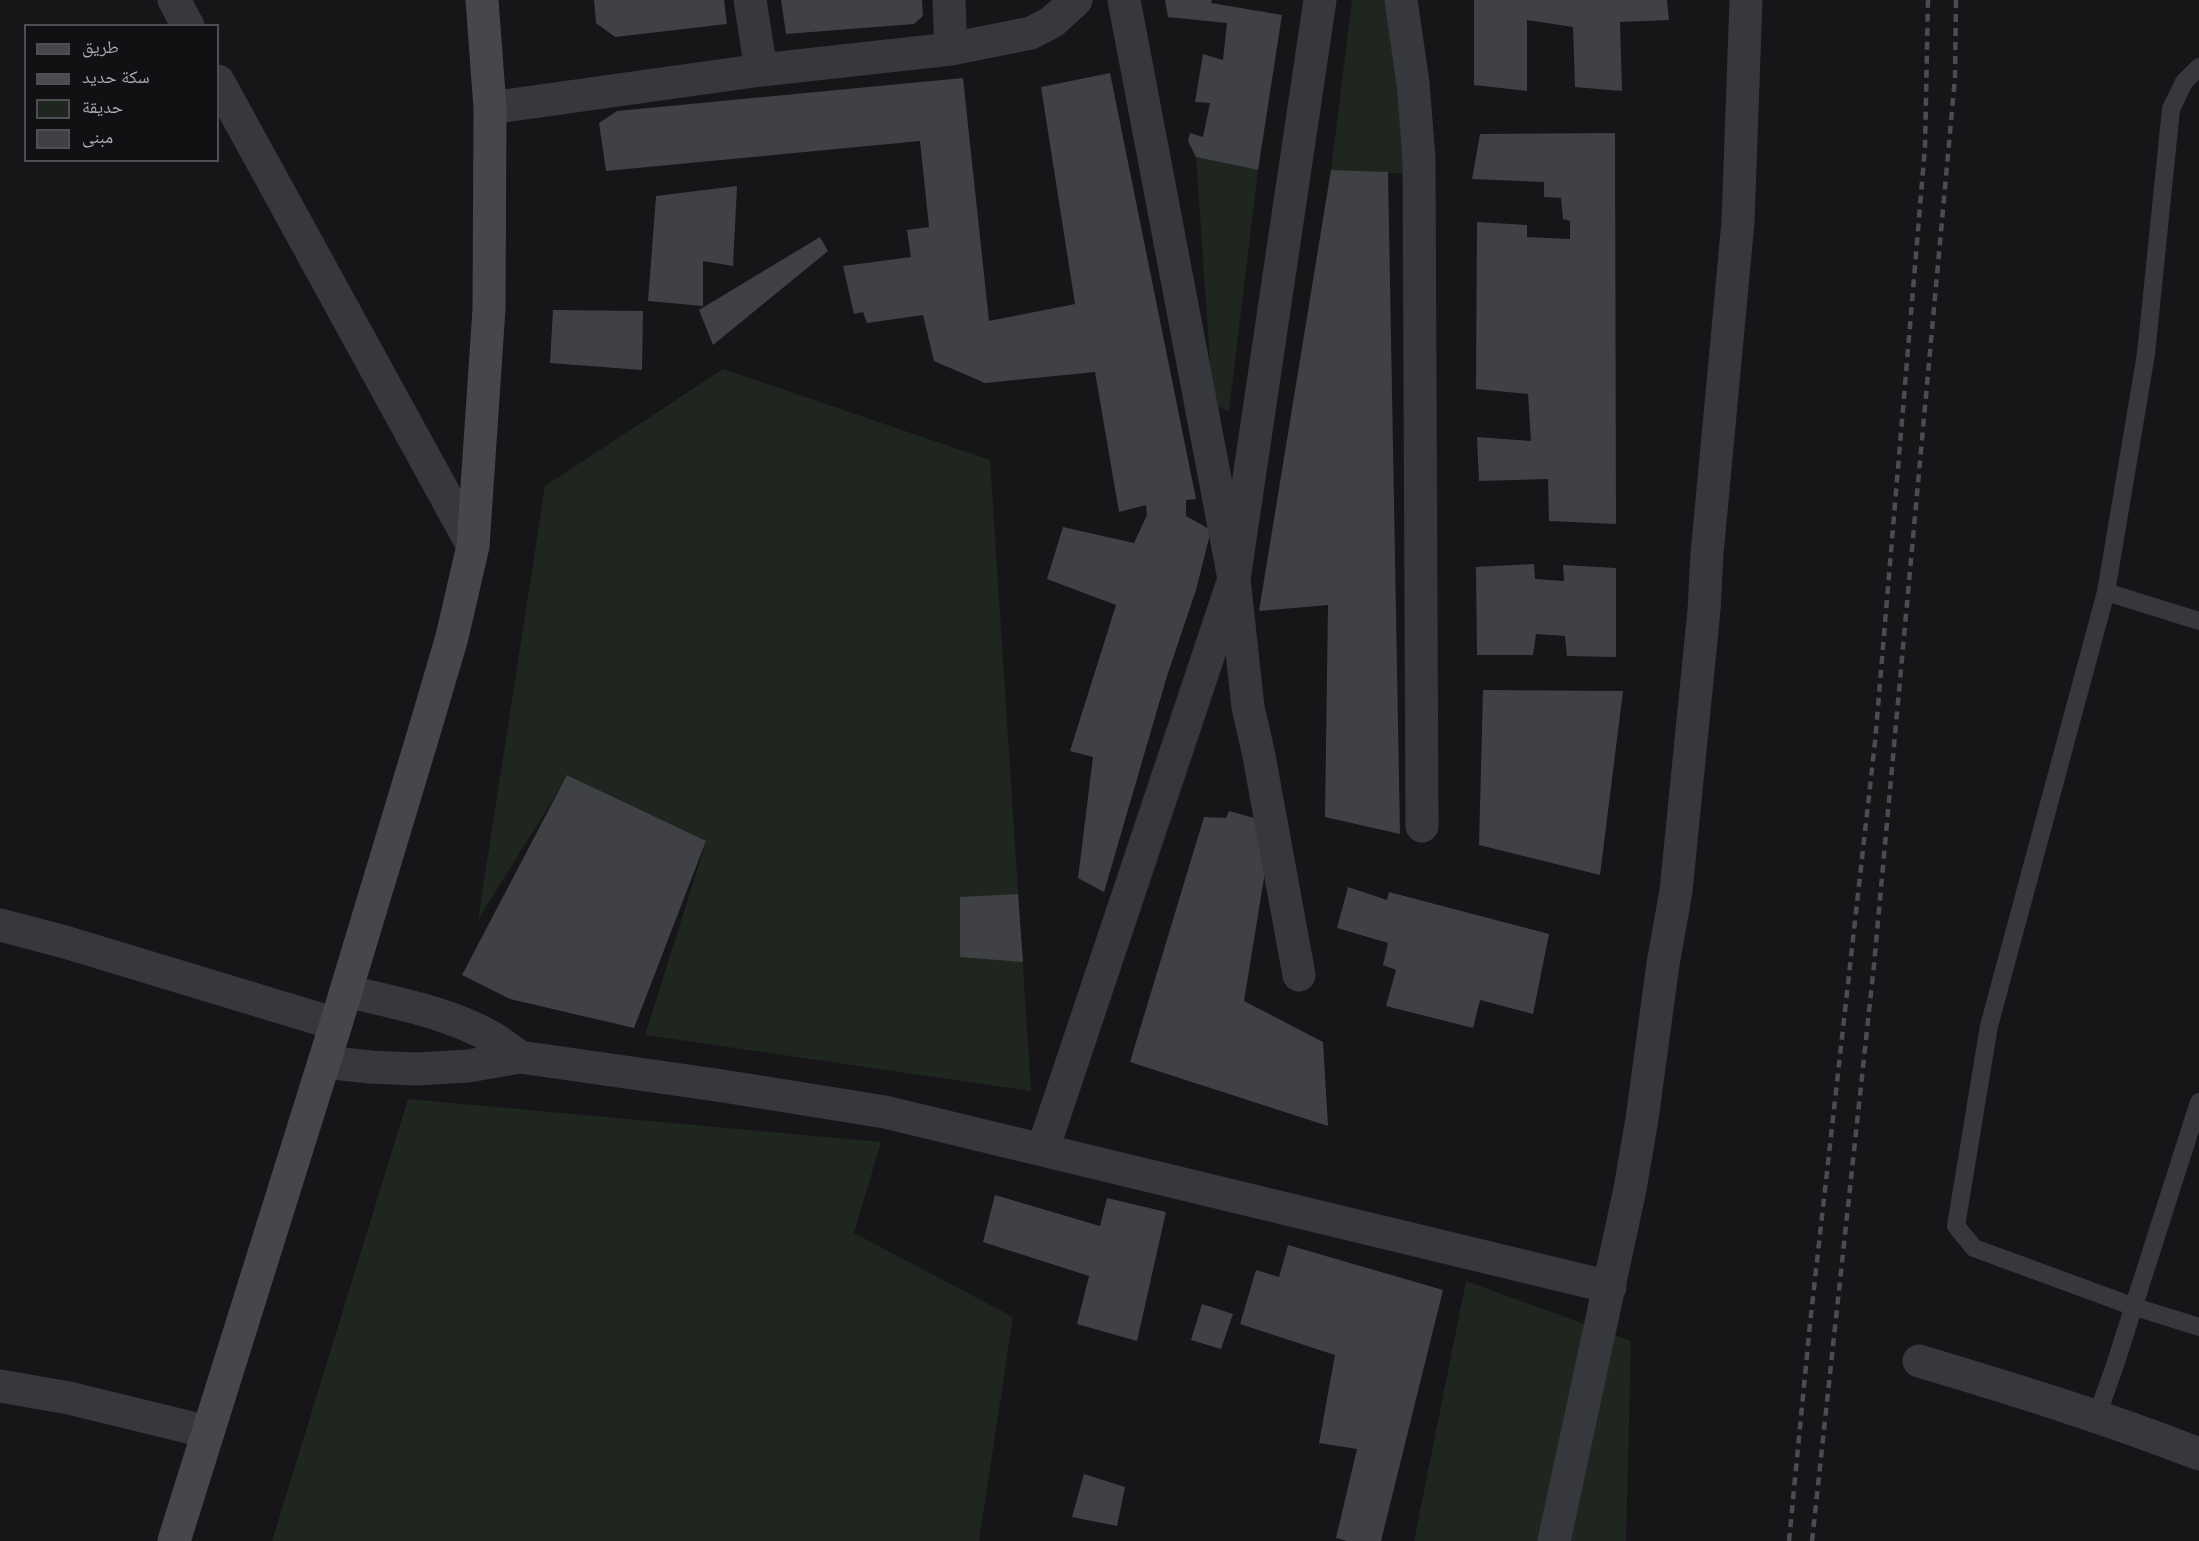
<!DOCTYPE html>
<html>
<head>
<meta charset="utf-8">
<style>
  body { margin:0 }
  #map { position:relative; width:2199px; height:1541px; overflow:hidden; background:#161618; font-family:Lato,"Noto Naskh Arabic",sans-serif }
  canvas { display:block }
  .legend { position:absolute; left:24px; top:24px; width:195px; height:138px; box-sizing:border-box; background:#111113; border:2px solid #4d4f55; margin:0; padding:8px 10px; list-style:none; font-size:18px; color:#a8adb8 }
  .legend li { display:flex; align-items:center; gap:12px; height:30px }
  .legend b { width:30px; border:2px solid #4d4f55 }
</style>
</head>
<body>
<div id="map">
<canvas width="2199" height="1541"></canvas>
<ul class="legend">
<li><b style="height:8px;background:#45474d"></b>طريق</li>
<li><b style="height:8px;background:#4a4c52"></b>سكة حديد</li>
<li><b style="height:16px;background:#1e261f"></b>حديقة</li>
<li><b style="height:16px;background:#404145"></b>مبنى</li>
</ul>
</div>
<script>
const c = document.querySelector('canvas').getContext('2d');
c.lineJoin = 'round';
function paint(path, color) { c.fillStyle = color; c.fill(path, 'evenodd'); }
function stroke(path, color, width, dash) { c.strokeStyle = color; c.lineWidth = width; c.lineCap = dash ? 'butt' : 'round'; c.setLineDash(dash || []); c.stroke(path); }
paint(new Path2D(`
  M1352,0H1388L1411,174L1331,170Z
  M1196,157L1258,170L1229,411L1213,405Z
  M723,369L990,460L1031,1091L645,1035L706,842L568,775L478,920L545,486Z
  M408,1099L881,1142L854,1233L1013,1317L979,1541H272Z
  M1466,1281L1631,1341L1626,1541H1414Z`), '#1e261f');
paint(new Path2D(`
  M594,0H724L727,24L615,37L596,23Z
  M781,0H922L923,16L914,24L786,34Z
  M1165,0H1212L1211,3L1282,15L1258,170L1196,157L1188,141L1190,133L1203,137L1210,103L1195,102L1203,54L1223,60L1227,23L1168,17Z
  M1474,0H1667L1669,20L1620,22L1622,91L1575,87L1573,27L1527,20V91L1474,85Z
  M1110,73L1196,499L1186,500V516L1211,530L1196,590L1167,676L1104,892L1078,878L1093,757L1070,751L1116,605L1047,579L1063,527L1134,543L1147,515L1146,505L1119,512L1095,372L985,383L934,361L923,315L867,323L863,312L854,314L843,266L911,257L907,230L929,227L920,141L606,171L599,123L617,111L963,78L989,321L1075,304L1041,87Z
  M1615,133L1616,524L1549,521L1548,479L1479,481L1477,437L1531,441L1528,394L1476,389L1477,222L1527,225V237L1570,239V221L1563,219L1561,198L1544,197V182L1472,179L1480,134Z
  M1331,170L1388,172L1400,834L1325,817L1328,605L1259,611Z
  M737,186L733,266L703,261V306L648,301L656,196Z
  M820,237L828,251L713,345L699,310Z
  M553,310L643,311L642,370L550,363Z
  M1534,564L1535,579L1564,581L1563,565L1616,568V657L1567,656L1565,636L1536,634L1533,655H1477L1476,567Z
  M1483,690L1623,691L1600,875L1479,845Z
  M567,775L706,841L634,1028L510,999L462,975Z
  M1229,811L1258,819L1270,841L1244,1001L1323,1042L1328,1126L1130,1062L1204,817L1226,818Z
  M1348,887L1387,900L1389,892L1549,934L1533,1014L1480,1000L1473,1028L1386,1006L1396,970L1383,965L1388,943L1337,928Z
  M1018,894L1023,962L960,957V897Z
  M995,1195L1100,1226L1107,1198L1166,1212L1137,1341L1077,1324L1089,1276L983,1242Z
  M1288,1245L1443,1290L1381,1541H1347L1336,1538L1357,1449L1319,1443L1335,1355L1240,1324L1256,1270L1279,1277Z
  M1202,1304L1233,1314L1221,1349L1191,1340Z
  M1084,1474L1125,1487L1117,1526L1072,1517Z`), '#404145');
stroke(new Path2D(`
  M2106,592L2146,354L2171,109L2184,82L2199,67
  M2199,621L2106,592L1989,1026L1956,1226L1974,1248L2132,1306L2199,1327
  M2097,1416L2115,1365L2199,1102`), '#37383d', 18);
stroke(new Path2D(`
  M174,0L188,26
  M949,0L951,49
  M1124,0L1234,579L1248,707L1259,756L1299,975
  M1401,0L1413,83L1419,158L1422,826
  M761,70L951,49L1031,33L1052,22L1076,0
  M218,81L473,546
  M490,108L761,70L750,0
  M0,925L65,942L336,1024
  M346,991C395,1003 448,1012 493,1038C502,1044 511,1051 520,1057
  M324,1062L370,1067L417,1069L468,1066L520,1057L723,1086L885,1112L1610,1287
  M1043,1149L1234,579L1320,0
  M1919,1361C2013,1389 2107,1418 2199,1454
  M0,1386L69,1398L208,1432
  M1554,1541L1630,1189L1642,1119L1663,964L1676,891L1704,610L1707,554L1738,222L1746,0`), '#37383d', 33);
stroke(new Path2D(`
  M174,1541L336,1024L425,729L452,637L473,546L489,309L490,108L482,0`), '#45474d', 33);
stroke(new Path2D(`
  M1789,1541L1810,1324L1875,742L1925,147L1928,0
  M1812,1541L1874,965L1955,78L1956,0`), '#4a4c52', 4.5, [8, 6]);
</script>
</body>
</html>
